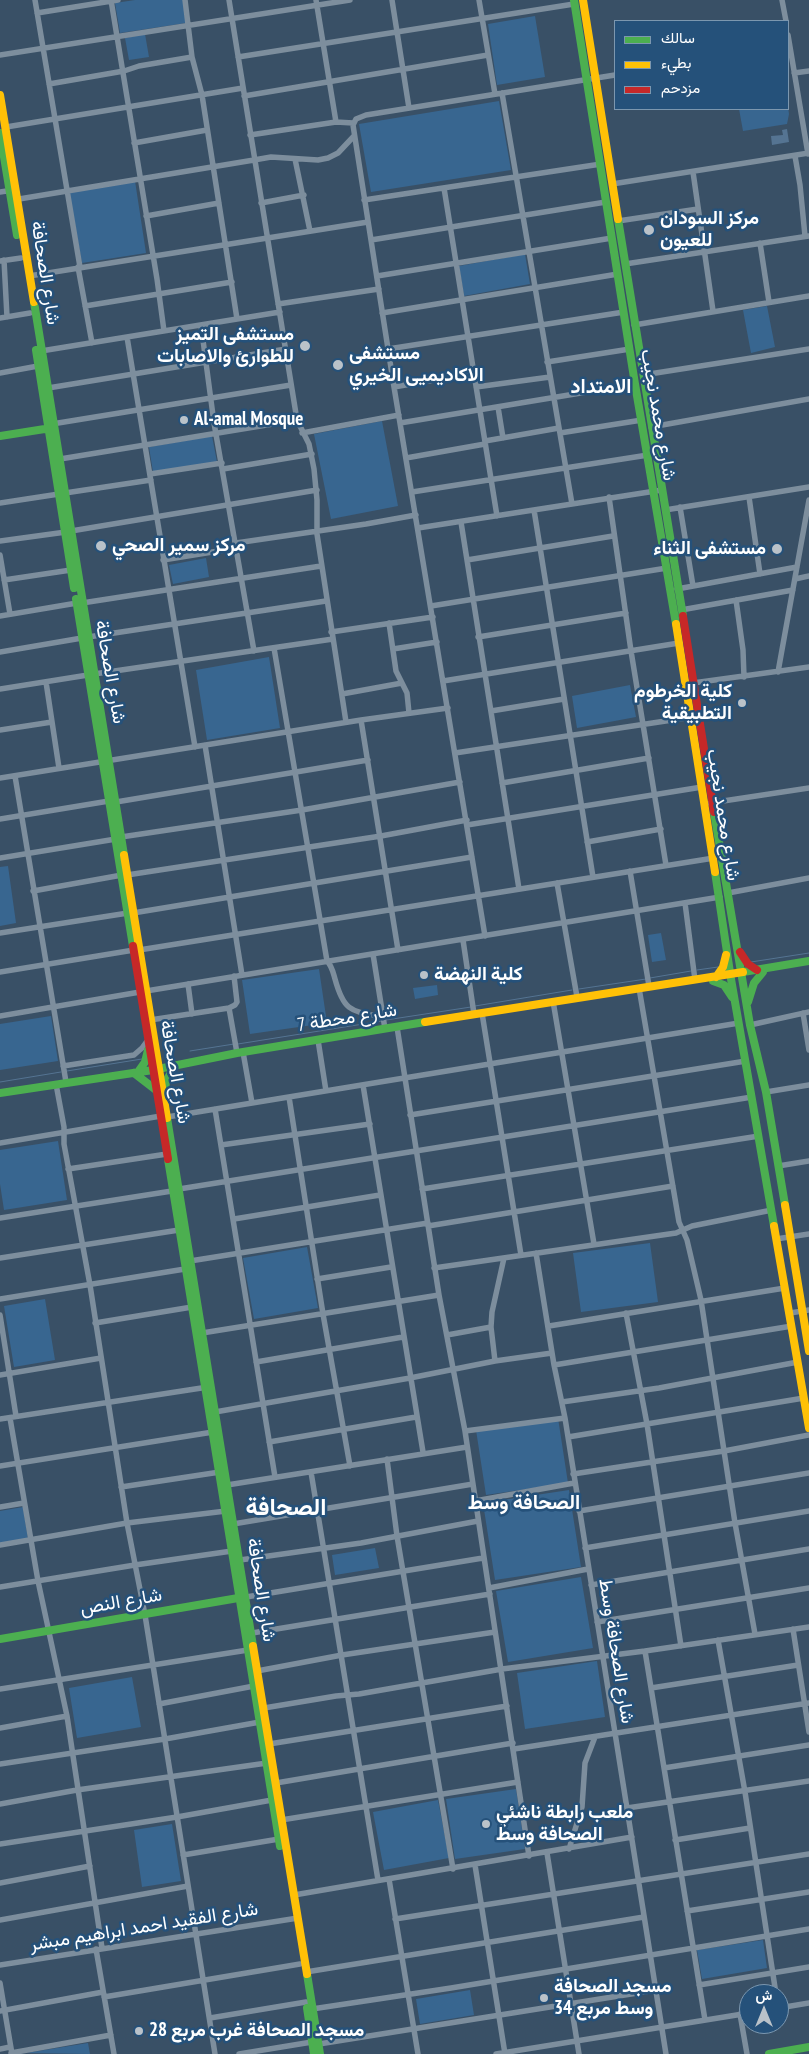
<!DOCTYPE html>
<html>
<head>
<meta charset="utf-8">
<style>
  body { margin:0 }
  #map { position:relative; width:809px; height:2054px; overflow:hidden; background:#395066; font-family:"PT Sans Narrow",Vazirmatn,sans-serif }
  canvas { display:block }
  .legend { position:absolute; left:614px; top:20px; width:175px; height:90px; box-sizing:border-box; background:#25517a; border:1px solid #7c97af; margin:0; padding:6px 9px; list-style:none; font-size:15px; color:#fff }
  .legend li { display:flex; align-items:center; gap:10px; height:25px }
  .legend b { width:25px; border:1px solid #7c97af }
  .north { position:absolute; left:739px; top:1984px; width:50px; height:50px; box-sizing:border-box; background:#25517a; border:1px solid #7c97af; border-radius:50%; rotate:0deg; font-size:14px; font-weight:700; line-height:20px; text-align:center; color:#fff }
  .north::after { content:''; display:block; margin:auto; width:18px; height:22px; background:#bac2c9; clip-path:polygon(50% 0,100% 100%,50% 72%,0 100%) }
</style>
</head>
<body>
<div id="map">
<canvas width="809" height="2054"></canvas>
<ul class="legend">
<li><b style="height:6px;background:#4caf50"></b>سالك</li>
<li><b style="height:6px;background:#ffc107"></b>بطيء</li>
<li><b style="height:6px;background:#c62828"></b>مزدحم</li>
</ul>
<div class="north">ش</div>
</div>
<script>
const c = document.querySelector('canvas').getContext('2d');
c.lineJoin = 'round';
function paint(path, color) { c.fillStyle = color; c.fill(path, 'evenodd'); }
function stroke(path, color, width, dash) { c.strokeStyle = color; c.lineWidth = width; c.lineCap = dash ? 'butt' : 'round'; c.setLineDash(dash || []); c.stroke(path); }
function drawText(font, color, halo, rows, align = 'center') {
  c.font = font + ' "PT Sans Narrow",Vazirmatn,sans-serif'; c.lineWidth = 5; c.setLineDash([]); c.textBaseline = 'middle'; c.strokeStyle = halo; c.fillStyle = color; for (const [text, x, y, turn = 0] of rows) {
    c.save(); c.translate(x, y); c.rotate((+turn || 0) * Math.PI / 180); c.textAlign = isNaN(turn) ? turn : align; if (halo) c.strokeText(text, 0, 0); c.fillText(text, 0, 0); c.restore();
  }
}
paint(new Path2D(`
  M135,0H183L186,23L120,33L115,3Z
  M535,16L545,77L497,85L488,24Z
  M145,34L149,57L129,60L125,38Z
  M499,101L511,170L371,192L359,124Z
  M788,107L789,114L787,124L743,131L739,109H788Z
  M135,181L146,253L82,263L69,192Z
  M525,254L530,284L464,296L459,266Z
  M767,306L775,347L751,353L743,310Z
  M382,421L398,506L331,519L314,434Z
  M212,436L217,462L153,472L149,447Z
  M206,558L209,577L173,584L169,565Z
  M269,657L280,728L207,740L196,670Z
  M630,685L636,717L577,728L572,696Z
  M8,866L16,923L0,926V867Z
  M661,933L666,960L652,962L648,935Z
  M319,969L327,1023L250,1034L242,980Z
  M437,985L438,995L415,999L413,988Z
  M51,1016L58,1061L0,1070V1024Z
  M58,1141L67,1200L4,1210L0,1184V1150Z
  M650,1243L658,1302L581,1312L573,1253Z
  M307,1247L318,1308L254,1319L243,1258Z
  M45,1299L55,1360L14,1367L4,1306Z
  M558,1418L568,1483L486,1495L476,1430Z
  M569,1490L581,1567L495,1580L483,1503Z
  M23,1507L28,1539L0,1544V1511Z
  M375,1548L379,1568L335,1575L332,1555Z
  M581,1577L593,1648L508,1662L496,1591Z
  M597,1661L605,1717L525,1729L517,1673Z
  M132,1677L141,1727L77,1738L69,1688Z
  M516,1789L525,1849L455,1859L446,1799Z
  M438,1800L449,1858L384,1870L373,1812Z
  M172,1824L181,1881L142,1887L134,1830Z
  M763,1940L767,1968L702,1979L697,1950Z
  M470,1990L474,2015L420,2024L416,1999Z
  M88,2043L90,2054L26,2053Z`), '#386690');
paint(new Path2D(`
  M787,129L789,142L772,145L771,136L783,135L782,130Z`), '#557492');
stroke(new Path2D(`
  M751,962L809,953
  M697,970L718,967
  M650,978L691,971
  M579,989L646,979
  M475,1006L572,990
  M386,1020L471,1007
  M238,1044L382,1021
  M190,1051L234,1044
  M67,1071L142,1059
  M0,1082L61,1072`), '#557492', 1);
stroke(new Path2D(`
  M35,0L80,267
  M111,0L157,279L164,331
  M185,0L192,57L202,95L237,319
  M229,0L297,420L309,444L314,469L317,500V534L346,722
  M316,0L336,122
  M392,0L409,108
  M479,0L495,94
  M782,0L786,21
  M37,13L118,0
  M788,35L808,154
  M0,55L350,0
  M238,57L574,4
  M794,73L809,71
  M49,84L124,71L139,66L192,57
  M502,93L572,504
  M244,96L488,55
  M6,127L243,88
  M250,135L336,122L353,123
  M134,143L207,130
  M795,156L800,185L805,236
  M295,159L310,231
  M693,172L713,311
  M612,184L809,153
  M444,188L497,516
  M0,192L13,190
  M13,200L254,160L271,157L318,160L328,158L338,153L354,136
  M364,200L601,164
  M261,203L304,195
  M146,216L219,203
  M618,221L698,209
  M371,240L606,202
  M760,243L769,302
  M4,260L7,317
  M0,261L21,258
  M625,264L809,236
  M78,267L92,343
  M29,276L368,222
  M377,276L612,238
  M278,304L379,289
  M85,306L232,282
  M382,313L618,274
  M0,318L30,313
  M201,325L214,423L254,651
  M634,325L809,296
  M127,337L195,747
  M388,349L624,312
  M41,351L280,312
  M547,362L630,349
  M0,373L38,366
  M643,375L809,349
  M394,387L474,373
  M476,387L550,377
  M48,388L286,349
  M498,407L503,438
  M400,423L635,384
  M52,424L291,385
  M651,427L809,399
  M302,433L399,415
  M560,433L642,420
  M485,441L559,428
  M406,458L485,444
  M60,459L297,420
  M223,469L312,454
  M150,474L222,463
  M412,492L648,455
  M65,493L151,480
  M609,497L631,651L666,865
  M749,497L760,574
  M0,503L59,494
  M680,507L693,586
  M534,510L593,877
  M665,510L809,487
  M461,522L519,889
  M418,528L662,490
  M71,531L317,490
  M0,541L66,532
  M236,543L366,524L416,515
  M0,555L10,614
  M163,560L237,548
  M467,560L613,536
  M795,579L809,576
  M4,580L71,570
  M677,589L797,567
  M736,600L743,650L744,677
  M82,603L321,566
  M431,606L667,568
  M681,610L793,590
  M0,616L77,603
  M389,623L396,671L407,693L409,713
  M331,632L433,617
  M88,637L326,601
  M478,637L626,613
  M274,648L327,961C332,966 333,972 335,979C344,1012 351,1011 383,1017
  M393,649L437,642
  M0,652L82,638
  M778,672L809,500
  M94,674L333,639
  M443,681L679,643
  M46,682L59,768
  M693,683L809,667
  M0,689L88,675
  M342,694L402,683
  M491,711L564,699
  M361,720L398,950
  M0,730L52,722
  M205,745L242,975
  M455,753L692,717
  M15,776L66,1082
  M0,778L361,720L448,708
  M502,783L649,758
  M116,802L368,760
  M710,803L809,788
  M0,819L109,801
  M467,825L702,787
  M121,837L302,810L460,782
  M587,842L661,829
  M0,858L116,839
  M630,871L649,986
  M127,875L381,836L467,820
  M557,883L577,997
  M33,891L122,875
  M728,893L809,878
  M685,903L695,980
  M133,913L472,857
  M0,933L128,913
  M485,936L394,387L353,125L356,119L366,115L615,75
  M463,940L474,1014
  M139,950L714,858
  M373,954L385,1029
  M0,972L134,950
  M234,976L237,1002L235,1005L229,1008L237,1053
  M188,984L192,1014
  M639,988L679,1222L687,1240L701,1300L735,1523L755,1634
  M146,991L720,897
  M553,1001L594,1244
  M482,1013L521,1255
  M803,1013L809,1050
  M0,1016L140,992
  M150,1020L229,1008
  M750,1025L809,1012
  M397,1027L439,1295L465,1431L529,1856
  M318,1040L326,1091
  M243,1052L252,1103
  M63,1066L134,1055L142,1048L150,1037
  M56,1084L64,1127V1144L90,1285L127,1523L145,1615L215,2054
  M363,1085L423,1452
  M766,1092L809,1085
  M289,1097L323,1314L350,1466
  M215,1109L275,1477
  M410,1115L746,1061
  M167,1117L739,1023
  M0,1143L161,1116
  M221,1145L370,1124
  M778,1166L809,1161
  M68,1169L167,1154
  M179,1189L752,1097
  M422,1189L759,1136
  M0,1218L172,1191
  M234,1219L380,1195
  M428,1226L673,1186
  M776,1239L809,1234
  M536,1253L554,1365L565,1418L666,2054
  M0,1258L179,1230
  M190,1261L428,1223
  M434,1268L676,1233L692,1226L772,1210
  M317,1279L391,1267
  M0,1299L185,1269
  M626,1313L647,1424L681,1646
  M790,1313L809,1310
  M0,1315L16,1416
  M95,1323L192,1307
  M549,1326L785,1288
  M202,1333L439,1295
  M447,1335L491,1327
  M495,1361L491,1327L492,1312L504,1258
  M256,1362L403,1337
  M554,1365L792,1326
  M0,1375L101,1358
  M562,1402L659,1388L798,1362
  M215,1412L410,1378L495,1361L552,1353
  M10,1418L38,1581L67,1716L102,1948
  M0,1419L208,1387
  M465,1431L565,1418
  M568,1437L804,1398
  M269,1442L416,1417
  M387,1459L397,1536L453,1869
  M0,1466L213,1432
  M311,1472L378,1880
  M573,1474L724,1451L809,1435
  M227,1485L467,1447
  M121,1487L220,1472
  M475,1501L574,1483
  M0,1507L24,1503
  M579,1511L809,1473
  M233,1524L473,1484
  M0,1545L127,1523L226,1511
  M585,1548L809,1511
  M240,1560L361,1543L478,1521
  M591,1585L809,1549
  M0,1587L135,1565L232,1551
  M489,1588L588,1569
  M246,1597L483,1558
  M597,1622L809,1588
  M793,1629L809,1732
  M252,1633L490,1594
  M718,1640L745,1792L776,1994
  M645,1651L705,2020
  M257,1671L342,1655L495,1632
  M651,1688L798,1665
  M0,1689L248,1650
  M159,1704L254,1686
  M264,1708L336,1696L359,1694L502,1669L645,1651L809,1627
  M0,1728L67,1716
  M269,1744L507,1706
  M514,1749L809,1703
  M0,1764L165,1739L260,1722
  M664,1768L809,1745
  M276,1783L513,1743
  M0,1804L77,1790L267,1763
  M627,1808L809,1781
  M281,1820L518,1782
  M675,1840L750,1828
  M0,1844L177,1817L272,1800
  M569,1849L582,1807L585,1763L595,1737
  M547,1853L579,2054
  M183,1855L279,1839
  M475,1865L505,2054
  M389,1879L418,2054
  M0,1883L90,1866
  M294,1895L632,1837
  M687,1911L809,1892
  M395,1919L809,1854
  M0,1920L188,1886
  M96,1949L114,2054
  M0,1965L298,1918
  M306,1972L644,1917
  M0,1983L12,2054
  M699,1985L809,1967
  M104,1997L300,1964
  M779,2008L809,2003
  M312,2009L451,1988L809,1929
  M0,2011L103,1992
  M740,2014L747,2054
  M210,2018L306,2002
  M319,2044L656,1990
  M0,2049L10,2047
  M11,2053L111,2035
  M239,2054L312,2042
  M496,2054L749,2013`), '#7d8e9d', 5.5);
stroke(new Path2D(`
  M574,0L635,384L676,624
  M0,133L17,235
  M618,219L683,616
  M34,302L124,855
  M36,350L74,588
  M0,436L51,428
  M76,599L133,946
  M714,812L750,1025L766,1092L785,1205
  M715,872L731,979L774,1226
  M743,972L809,961
  M713,981L724,985L732,997
  M748,1002L754,983L763,972
  M138,1072L145,1062L148,1050
  M134,1073L156,1090
  M165,1091L166,1081L175,1066
  M0,1093L153,1070L237,1053L425,1022
  M167,1118L253,1646
  M168,1159L280,1846
  M0,1639L244,1597
  M307,1974L320,2054
  M307,2008L314,2054
  M769,2054L809,2047`), '#4caf50', 8);
stroke(new Path2D(`
  M583,0L618,219
  M0,95L34,302
  M676,624L715,872
  M124,855L167,1118
  M716,977L723,967L726,955
  M425,1022L743,972
  M785,1205L809,1351
  M774,1226L809,1428
  M253,1646L307,1974`), '#ffc107', 8);
stroke(new Path2D(`
  M683,616L714,812
  M133,946L168,1159
  M740,952L748,964L757,970`), '#c62828', 8);
for (const [x, y, r, color] of [
  [649,230,6,"#bac2c9"],
  [305,346,6,"#bac2c9"],
  [338,365,6,"#bac2c9"],
  [184,420,5,"#bac2c9"],
  [101,546,6,"#bac2c9"],
  [777,549,6,"#bac2c9"],
  [742,703,5,"#bac2c9"],
  [424,975,5,"#bac2c9"],
  [486,1824,5,"#bac2c9"],
  [544,1998,5,"#bac2c9"],
  [139,2031,5,"#bac2c9"]
]) { const dot = new Path2D(); dot.arc(x, y, r, 0, 2 * Math.PI); c.fillStyle = color; c.fill(dot); stroke(dot, '#25517a', 2); }
drawText('bold 19px', '#fff', '#25517a', [
  ["مركز السودان",660,219],
  ["للعيون",660,241],
  ["مستشفى التميز",294,335,"right"],
  ["للطوارئ والاصابات",294,357,"right"],
  ["مستشفى",349,354],
  ["الاكاديميى الخيري",349,376],
  ["Al-amal Mosque",194,420],
  ["مركز سمير الصحي",112,546],
  ["مستشفى الثناء",766,549,"right"],
  ["كلية الخرطوم",732,692,"right"],
  ["التطبيقية",732,714,"right"],
  ["كلية النهضة",434,975],
  ["ملعب رابطة ناشئي",496,1813],
  ["الصحافة وسط",496,1835],
  ["مسجد الصحافة",554,1987],
  ["وسط مربع 34",554,2009],
  ["مسجد الصحافة غرب مربع 28",149,2031]
], 'left');
drawText('19px', '#fff', '#25517a', [
  ["شارع الصحافة",45,273,81],
  ["شارع محمد نجيب",658,415,80],
  ["شارع الصحافة",110,672,80],
  ["شارع محمد نجيب",723,815,81],
  ["شارع محطة 7",347,1018,-9],
  ["شارع الصحافة",175,1072,80],
  ["شارع الصحافة",261,1590,81],
  ["شارع النص",121,1602,-10],
  ["شارع الصحافة وسط",616,1651,81],
  ["شارع الفقيد احمد ابراهيم مبشر",144,1927,-9]
]);
drawText('bold 20px', '#fff', '#25517a', [
  ["الامتداد",601,387],
  ["الصحافة وسط",524,1503]
]);
drawText('bold 24px', '#fff', '#25517a', [
  ["الصحافة",286,1508]
]);
</script>
</body>
</html>
